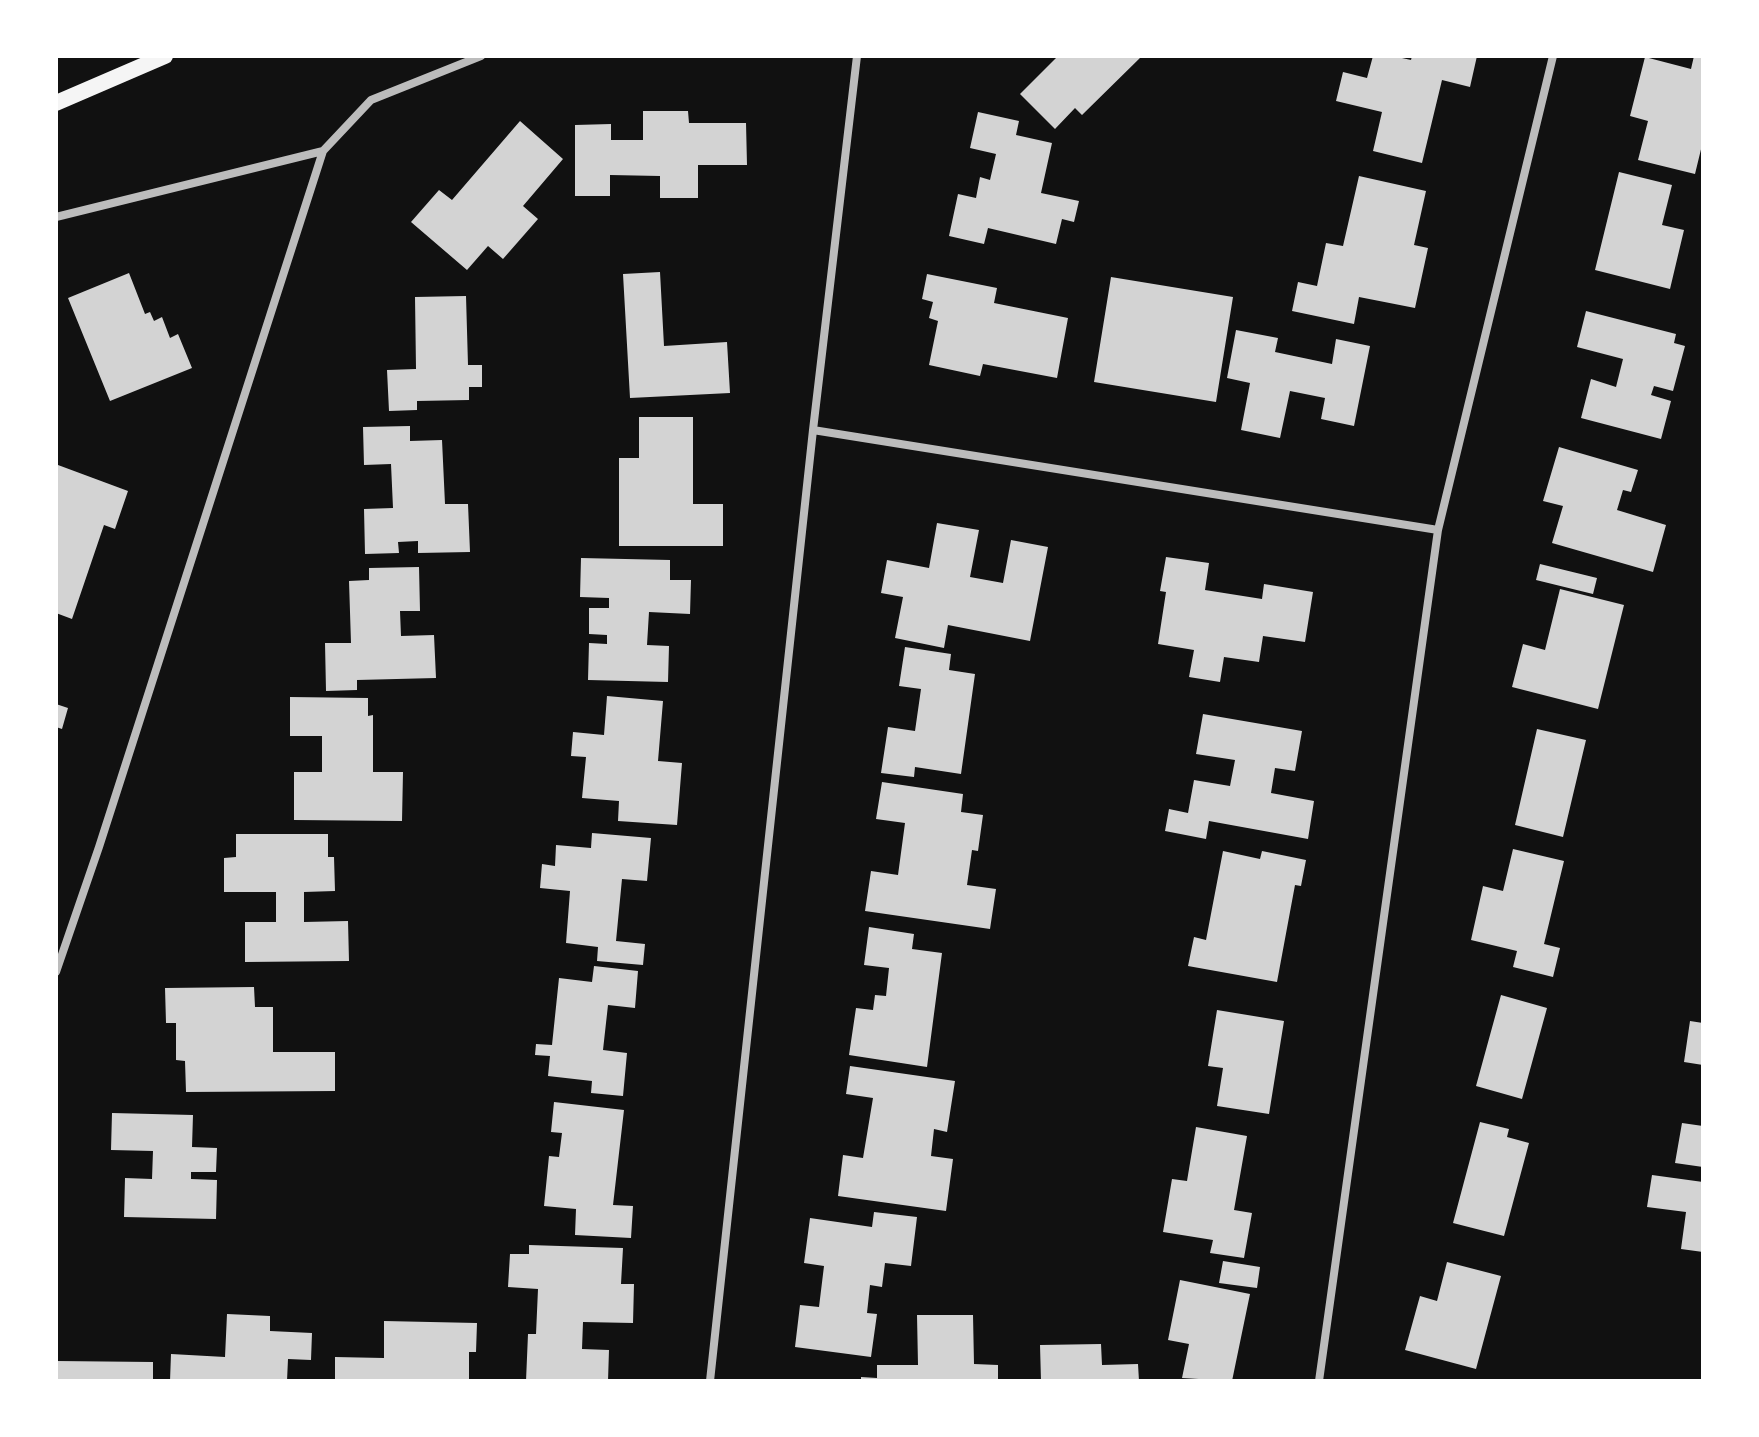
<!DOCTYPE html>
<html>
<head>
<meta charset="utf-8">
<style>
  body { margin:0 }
  #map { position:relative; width:1759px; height:1437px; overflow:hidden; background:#111; font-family:Figtree,sans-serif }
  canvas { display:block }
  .frame { position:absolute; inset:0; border:58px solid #fff; pointer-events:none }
</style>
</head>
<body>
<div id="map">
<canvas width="1759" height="1437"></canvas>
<div class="frame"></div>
</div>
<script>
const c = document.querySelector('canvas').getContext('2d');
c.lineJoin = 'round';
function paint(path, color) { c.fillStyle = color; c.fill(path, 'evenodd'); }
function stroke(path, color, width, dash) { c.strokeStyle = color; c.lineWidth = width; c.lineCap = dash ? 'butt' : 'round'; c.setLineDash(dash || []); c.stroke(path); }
paint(new Path2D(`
  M1058,56H1142L1082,115L1075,108L1055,129L1020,94Z
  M1373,56H1393L1411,60L1412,56H1477L1470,87L1442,80L1422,163L1373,151L1382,112L1336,101L1343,72L1367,78Z
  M1694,56H1703V141L1695,174L1638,160L1648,121L1630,116L1645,57L1691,69Z
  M643,111H688L689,123H746L747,165H698V198H660V176L610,175V196H575V125L611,124V140H643Z
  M978,112L1019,121L1016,135L1052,143L1041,193L1079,201L1074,222L1062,219L1056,244L988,228L984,244L949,236L958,194L976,198L980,177L990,180L996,154L970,148Z
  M520,121L563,159L523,206L538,219L503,259L488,246L467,270L411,222L439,190L452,200Z
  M1619,172L1672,185L1662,225L1684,230L1670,289L1595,270Z
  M1359,176L1426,191L1414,245L1428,248L1415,308L1359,297L1354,324L1292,311L1298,282L1317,286L1326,243L1343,246Z
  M660,272L664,346L727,342L730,393L630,398L623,274Z
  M129,273L145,314L150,312L154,321L162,317L170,338L178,334L192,368L110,401L68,298Z
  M927,274L997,288L994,303L1068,318L1057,378L983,364L980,376L929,365L938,321L929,318L933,302L922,299Z
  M1111,277L1233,297L1216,402L1094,382Z
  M466,296L468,365H482V387H469V400L417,401V410L389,411L387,370L416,369L415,297Z
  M1586,311L1676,334L1674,343L1685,346L1673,391L1654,386L1651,395L1671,401L1661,439L1581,418L1591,379L1616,387L1623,359L1577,347Z
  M1236,330L1278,338L1275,352L1332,364L1336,339L1370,346L1354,426L1321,419L1325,398L1290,391L1280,438L1241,430L1250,383L1227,378Z
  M639,417H693V504H723V546H619V458H639Z
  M410,426V441L442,440L445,504H468L470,552L418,553V541L398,542L399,553L365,554L364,509L393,508L391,464L364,465L363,427Z
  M1559,447L1638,470L1631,492L1623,490L1617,510L1666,525L1653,572L1552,543L1563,506L1543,501Z
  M58,465L128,491L115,529L104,525L72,619L56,613Z
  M937,523L979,530L970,577L1003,583L1011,540L1048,547L1030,641L948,625L944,648L895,638L903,597L881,593L887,560L929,568Z
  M1166,557L1209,563L1205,590L1262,599L1264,584L1313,592L1305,642L1263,636L1259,662L1224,657L1220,682L1189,677L1194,650L1158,644L1166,592L1160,591Z
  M581,558L670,560V580H691L690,614L649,612L647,645L669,646L668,682L588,680L589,643L607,644V635L589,634V608H609V598L580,597Z
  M1540,564L1597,578L1593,594L1536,580Z
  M419,567L420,611H400L401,636L434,635L436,678L357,680V690L326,691L325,643H351L349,581L369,580V568Z
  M1560,589L1624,605L1598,709L1512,687L1523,644L1545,650Z
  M905,647L951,654L949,670L975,674L961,774L915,767L914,777L881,773L888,727L915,731L921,689L899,686Z
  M607,696L663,701L658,761L682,763L677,825L618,821L619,801L582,798L586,757L571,756L573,732L604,735Z
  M290,697L368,698V716L373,715V772H403L402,821L294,820V772H322V736H290Z
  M56,704L68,708L62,729L56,727Z
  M1203,714L1302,731L1295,771L1275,768L1271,793L1314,801L1308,839L1209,821L1206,839L1165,831L1169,809L1188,813L1194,780L1230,786L1235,760L1196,754Z
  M1537,729L1586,740L1563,837L1515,825Z
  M882,782L963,794L961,812L983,815L978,851L972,850L967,885L996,889L990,929L865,911L871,871L898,875L905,823L876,819Z
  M592,833L651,838L647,881L622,879L616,941L645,944L643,965L597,961L598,947L566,943L570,891L540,888L542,864L555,866L556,845L591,848Z
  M236,834H328V857H334L335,891L304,892V922L348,921L349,961L245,962V922H276V892H224V858L236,857Z
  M1513,849L1564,861L1544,944L1560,948L1553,977L1513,967L1517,951L1471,940L1483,886L1503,891Z
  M1223,851L1260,859L1262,851L1306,860L1301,886L1295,885L1277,982L1188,966L1194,937L1206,940Z
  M869,927L914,934L912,949L942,953L927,1067L849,1055L856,1008L873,1010L875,995L886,996L889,968L864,965Z
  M594,966L638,971L635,1008L608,1005L603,1050L627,1053L623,1096L591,1093L592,1081L548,1076L550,1056L535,1055L536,1044L552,1045L559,978L592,982Z
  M254,987L255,1007H273V1052H335V1091L186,1092L185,1061L176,1060V1023H166L165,988Z
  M1501,995L1547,1008L1522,1099L1476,1086Z
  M1217,1010L1284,1021L1269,1114L1217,1106L1223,1068L1208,1066Z
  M1690,1021L1703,1023V1065L1684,1062Z
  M850,1066L955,1081L947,1132L934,1129L931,1156L953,1159L946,1211L838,1196L843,1155L863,1158L873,1098L846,1094Z
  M554,1102L624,1110L613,1205L633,1206L631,1238L575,1235L576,1209L544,1206L549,1156L559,1157L562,1133L551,1132Z
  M112,1113L193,1115L192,1147L217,1148L216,1172H191V1179L217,1180L216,1219L124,1217L125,1178L152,1179L153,1151L111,1150Z
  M1480,1122L1509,1129L1507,1137L1529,1143L1504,1236L1453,1223Z
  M1682,1123L1703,1126V1167L1675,1163Z
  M1196,1127L1247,1136L1234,1210L1252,1213L1244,1258L1210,1253L1213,1240L1163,1232L1172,1179L1187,1181Z
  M1652,1175L1703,1182V1252L1681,1249L1686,1212L1647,1207Z
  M874,1212L917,1217L911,1266L885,1263L882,1287L870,1285L867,1313L877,1314L871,1357L795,1347L800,1305L819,1307L824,1266L804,1263L810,1218L872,1227Z
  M529,1245L623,1248L621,1284H634L633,1323L583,1322L582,1349L609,1350L608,1381H526L528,1334H536L538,1289L508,1287L510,1254H529Z
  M1223,1261L1260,1267L1257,1288L1219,1283Z
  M1447,1262L1501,1276L1476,1369L1405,1350L1420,1296L1437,1301Z
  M1180,1280L1250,1294L1232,1381L1182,1378L1189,1344L1168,1340Z
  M227,1314L270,1316V1331L312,1333L311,1360L288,1359L287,1381H170L171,1354L225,1357Z
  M917,1315H973L974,1364L998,1365V1381H861V1377L877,1378V1365H918Z
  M384,1321L477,1323L476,1352H469V1381H335V1357L384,1358Z
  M1101,1344L1102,1365L1138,1364L1139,1381H1041L1040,1345Z
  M56,1361L153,1362V1381H56Z`), '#d3d3d3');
stroke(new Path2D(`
  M56,217L323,151L371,100L481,56
  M813,430L1438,530
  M56,972L99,847L323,151
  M710,1381L813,430L857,56
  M1319,1381L1438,530L1553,56`), '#bcbcbc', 8);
stroke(new Path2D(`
  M56,103L165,56`), '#f5f5f5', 16);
</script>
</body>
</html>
